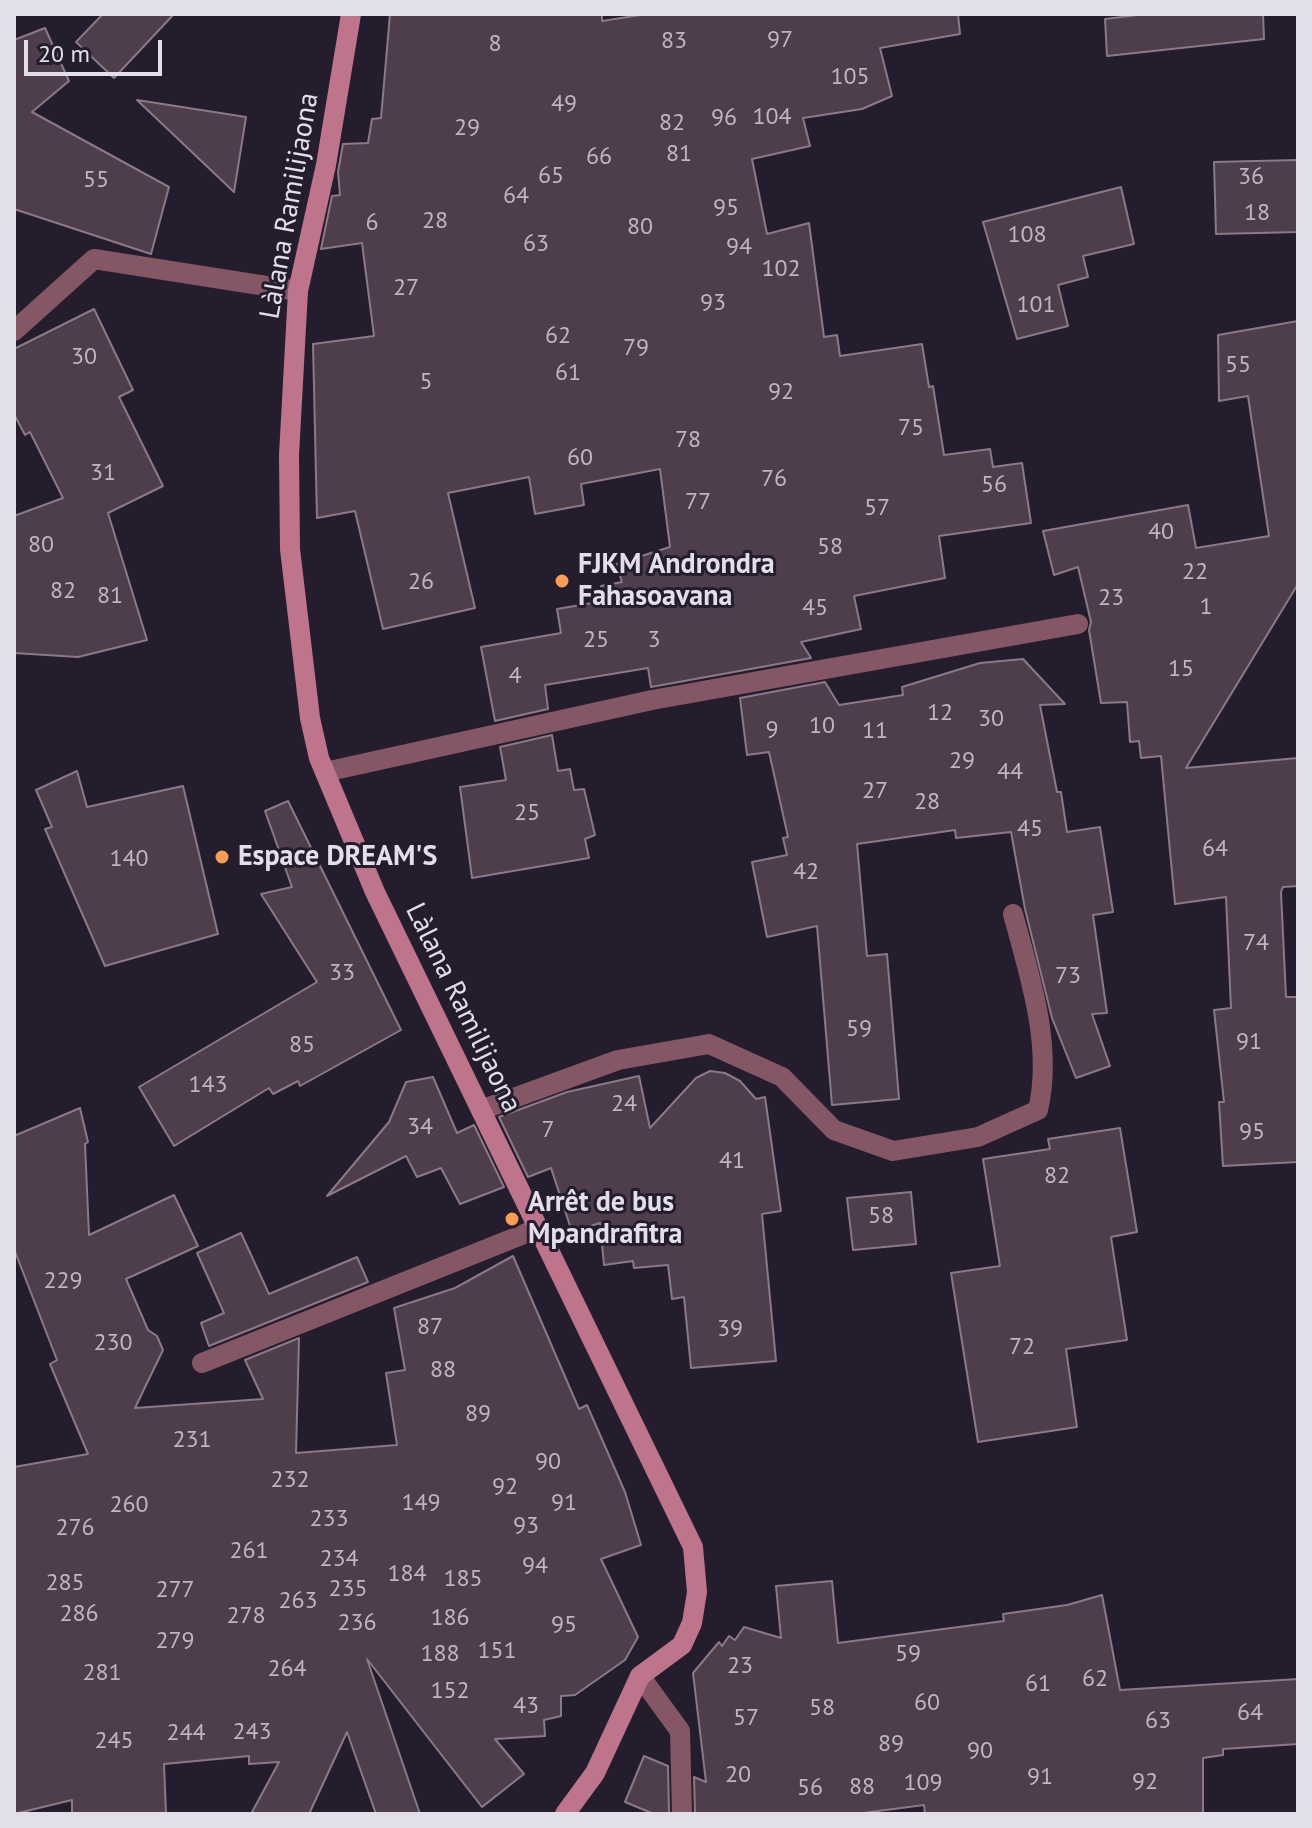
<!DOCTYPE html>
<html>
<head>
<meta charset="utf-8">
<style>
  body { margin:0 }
  #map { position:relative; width:1312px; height:1828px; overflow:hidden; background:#241d2e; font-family:"PT Sans",sans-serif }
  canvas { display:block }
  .frame { position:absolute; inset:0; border:16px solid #e3dfea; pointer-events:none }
  .scale { position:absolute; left:24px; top:40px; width:138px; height:36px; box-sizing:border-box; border:4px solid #e3dfea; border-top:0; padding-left:10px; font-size:24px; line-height:28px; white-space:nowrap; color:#e3dfea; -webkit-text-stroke:6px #241d2e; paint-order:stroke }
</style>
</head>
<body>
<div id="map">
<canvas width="1312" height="1828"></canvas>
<div class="frame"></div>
<div class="scale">20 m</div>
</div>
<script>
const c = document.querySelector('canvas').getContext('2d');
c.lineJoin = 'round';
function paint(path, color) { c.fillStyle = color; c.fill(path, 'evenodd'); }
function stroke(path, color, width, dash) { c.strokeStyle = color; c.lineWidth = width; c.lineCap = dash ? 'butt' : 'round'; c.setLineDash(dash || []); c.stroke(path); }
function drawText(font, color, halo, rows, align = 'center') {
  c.font = font + ' "PT Sans",sans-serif'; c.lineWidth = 6; c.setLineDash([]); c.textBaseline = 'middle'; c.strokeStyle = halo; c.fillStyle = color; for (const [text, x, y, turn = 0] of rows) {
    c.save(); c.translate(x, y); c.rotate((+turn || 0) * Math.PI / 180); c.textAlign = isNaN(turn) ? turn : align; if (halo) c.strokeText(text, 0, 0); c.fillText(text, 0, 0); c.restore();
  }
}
const building = new Path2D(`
  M103,14H174L114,78L76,42Z
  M390,14H602V21L647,14H958L960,34L880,48L892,96L862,109L803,118L810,146L752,159L767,234L809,223L824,337L837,335L840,356L922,344L929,387L933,386L944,455L990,449L993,467L1022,463L1031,523L939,536L945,578L854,596L861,629L801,642L811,658L651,687L648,668L545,685L548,709L495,721L481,647L561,633L557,609L604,601L601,586L622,582L616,564L670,547L660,469L581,484L584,505L535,514L529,477L448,493L475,608L383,629L355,511L317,518L313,344L374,336L362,243L321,249L332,196L340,195L338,172L343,144L368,143L372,119L381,118Z
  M1146,14H1263L1264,39L1107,56L1105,19Z
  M45,28L69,81L32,112L169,187L151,254L14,209V40Z
  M137,100L246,117L234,192Z
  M1298,160V232L1216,234L1214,162Z
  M1121,187L1134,244L1083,256L1088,277L1058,285L1068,326L1017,339L983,222Z
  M94,309L133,390L119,397L163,486L108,513L147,640L78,657L14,653V516L63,498L30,432L25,435L14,414V349Z
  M1298,321V584L1186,768L1298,758V886L1283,887L1281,892L1286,997H1298V1162L1223,1166L1219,1102H1224L1214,1010L1231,1008L1226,897L1175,904L1161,756L1141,758L1139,741L1130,742L1127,702L1101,703L1089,630L1091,622L1078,567L1054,575L1043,531L1188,505L1196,548L1269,536L1248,396L1219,401L1218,335Z
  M1023,659L1065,704L1040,705L1057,792H1061L1067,832L1100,827L1113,912L1093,915L1107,1013L1092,1014L1110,1066L1076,1078L1052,1018L1025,909L1011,832L956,838L955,830L857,844L867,956L887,954L899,1099L832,1105L817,926L767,937L752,862L787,855L783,838L788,837L769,752L747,755L740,698L825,682L839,705L903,695L902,687L980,663Z
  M552,735L558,771L570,769L574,790L584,789L595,835L585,839L589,858L472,878L460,787L506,780L500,747Z
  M77,771L87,807L183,786L218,934L105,966L45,829L52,827L36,790Z
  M288,801L401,1030L300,1086L298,1081L273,1094L269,1088L174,1146L139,1087L317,982L261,894L292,887L265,811Z
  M710,1071L725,1073L740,1081L756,1099L765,1097L781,1211L762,1214L776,1361L691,1368L684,1297L672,1299L668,1265L634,1268L633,1261L604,1265L600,1223L572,1232L551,1168L528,1177L499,1117L567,1092L639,1076L650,1128L696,1078Z
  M433,1077L457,1133L474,1125L504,1187L460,1204L441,1168L417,1177L406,1156L327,1196L389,1122L406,1082Z
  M80,1108L88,1142L85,1144L89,1235L174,1195L198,1246L126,1279L148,1330L157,1336L163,1350L135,1408L263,1399L245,1360L299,1338L296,1453L397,1445L386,1373L405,1370L394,1308L455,1288L513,1256L579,1409L587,1405L625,1492L641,1545L601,1559L638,1637L625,1660L575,1695L561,1696V1716L544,1720L545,1736L495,1739L524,1774L482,1807L367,1659L420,1814H376L347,1732L309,1814H251L279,1762L249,1764V1756L164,1764L166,1814H72V1800L14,1814V1467L88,1454L50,1364L57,1360L14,1249V1136Z
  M1120,1128L1137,1232L1111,1237L1127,1340L1066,1349L1077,1427L978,1442L951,1273L1000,1266L983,1159L1050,1149L1048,1139Z
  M911,1192L916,1244L853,1250L847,1198Z
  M241,1233L269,1294L357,1257L368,1282L209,1346L201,1323L224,1313L197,1253Z
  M832,1581L838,1643L1004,1621L1003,1614L1067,1605L1102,1595L1120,1690L1298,1679V1744L1223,1749V1755L1203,1758V1814H925L924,1805L855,1814H695L694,1777L706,1782L693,1673L719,1642L722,1646L729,1636L735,1640L744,1627L781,1638L776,1586Z
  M644,1756L668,1766L669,1814H654L625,1802Z`);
paint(building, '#4e3d4b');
stroke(building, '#8c7988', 2);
stroke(new Path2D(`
  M14,331L94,259L298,291
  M325,772L652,700L1078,624
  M481,1110L618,1060L709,1044L782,1077L834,1130L893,1151L978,1137L1038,1110C1053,1046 1030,977 1013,914
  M202,1363L539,1228
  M640,1676L680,1731L682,1814`), '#855765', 20);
stroke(new Path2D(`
  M351,14L326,165L298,291L289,455L290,549L310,718L319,758L375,892L693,1547L697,1592L692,1623L682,1645L640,1676L595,1773L565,1814`), '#be758b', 20);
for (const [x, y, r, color] of [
  [562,581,8,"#fd9d54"],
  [222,857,8,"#fd9d54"],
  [512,1219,8,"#fd9d54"]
]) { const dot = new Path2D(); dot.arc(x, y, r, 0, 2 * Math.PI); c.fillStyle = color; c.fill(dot); stroke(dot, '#241d2e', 3); }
drawText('24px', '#beb6c2', null, [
  ["97",780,40],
  ["83",674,41],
  ["8",495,44],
  ["105",850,77],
  ["49",564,104],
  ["104",772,117],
  ["96",724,118],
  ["82",672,123],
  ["29",467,128],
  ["81",679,154],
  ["66",599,157],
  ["65",551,176],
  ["36",1251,177],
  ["55",96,180],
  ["64",516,196],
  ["95",726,208],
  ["18",1257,213],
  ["28",435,221],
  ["6",372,223],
  ["80",640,227],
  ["108",1027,235],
  ["63",536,244],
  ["94",739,247],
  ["102",781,269],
  ["27",406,288],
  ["93",713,303],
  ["101",1036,305],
  ["62",558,336],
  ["79",636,348],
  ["30",84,357],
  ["55",1238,365],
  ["61",568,373],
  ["5",426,382],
  ["92",781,392],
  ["75",911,428],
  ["78",688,440],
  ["60",580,458],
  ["31",103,473],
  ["76",774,479],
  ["56",994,485],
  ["77",698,502],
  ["57",877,508],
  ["40",1161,532],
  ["80",41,545],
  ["58",830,547],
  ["22",1195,572],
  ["26",421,582],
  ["82",63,591],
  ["81",110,596],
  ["23",1111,598],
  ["1",1206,607],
  ["45",815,608],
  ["25",596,640],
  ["3",654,640],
  ["15",1181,669],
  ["4",515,676],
  ["12",940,713],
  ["30",991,719],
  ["10",822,726],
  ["9",772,730],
  ["11",875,731],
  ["29",962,761],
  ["44",1010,772],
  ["27",875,791],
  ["28",927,802],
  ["25",527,813],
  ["45",1030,829],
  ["64",1215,849],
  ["140",129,859],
  ["42",806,872],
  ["74",1256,943],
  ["33",342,973],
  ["73",1068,976],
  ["59",859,1029],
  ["91",1249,1042],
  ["85",302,1045],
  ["143",208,1085],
  ["24",624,1104],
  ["34",420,1127],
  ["7",548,1130],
  ["95",1252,1132],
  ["41",732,1161],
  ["82",1057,1176],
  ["58",881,1216],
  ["229",63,1281],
  ["87",430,1327],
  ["39",730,1329],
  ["230",113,1343],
  ["72",1022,1347],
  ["88",443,1370],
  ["89",478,1414],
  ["231",192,1440],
  ["90",548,1462],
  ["232",290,1480],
  ["92",505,1487],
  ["149",421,1503],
  ["91",564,1503],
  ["260",129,1505],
  ["233",329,1519],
  ["93",526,1526],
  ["276",75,1528],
  ["261",249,1551],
  ["234",339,1559],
  ["94",535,1566],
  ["184",407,1574],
  ["185",463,1579],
  ["285",65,1583],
  ["235",348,1589],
  ["277",175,1590],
  ["263",298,1601],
  ["286",79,1614],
  ["278",246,1616],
  ["186",450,1618],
  ["236",357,1623],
  ["95",564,1625],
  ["279",175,1641],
  ["151",497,1651],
  ["188",440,1654],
  ["59",908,1654],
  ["23",740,1666],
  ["264",287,1669],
  ["281",102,1673],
  ["62",1095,1679],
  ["61",1038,1684],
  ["152",450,1691],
  ["60",927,1703],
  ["43",526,1706],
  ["58",822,1708],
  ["64",1250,1713],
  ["57",746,1718],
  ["63",1158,1721],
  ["243",252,1732],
  ["244",186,1733],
  ["245",114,1741],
  ["89",891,1744],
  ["90",980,1751],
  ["20",738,1775],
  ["91",1040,1777],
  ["92",1145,1782],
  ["109",923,1783],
  ["88",862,1787],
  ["56",810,1788]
]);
drawText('28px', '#e3dfea', '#241d2e', [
  ["Làlana Ramilijaona",290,206,-80],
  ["Làlana Ramilijaona",463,1008,64]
]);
drawText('bold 28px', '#e3dfea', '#241d2e', [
  ["FJKM Androndra",578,565],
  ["Fahasoavana",578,597],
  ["Espace DREAM'S",238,857],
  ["Arrêt de bus",528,1203],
  ["Mpandrafitra",528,1235]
], 'left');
</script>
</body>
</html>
